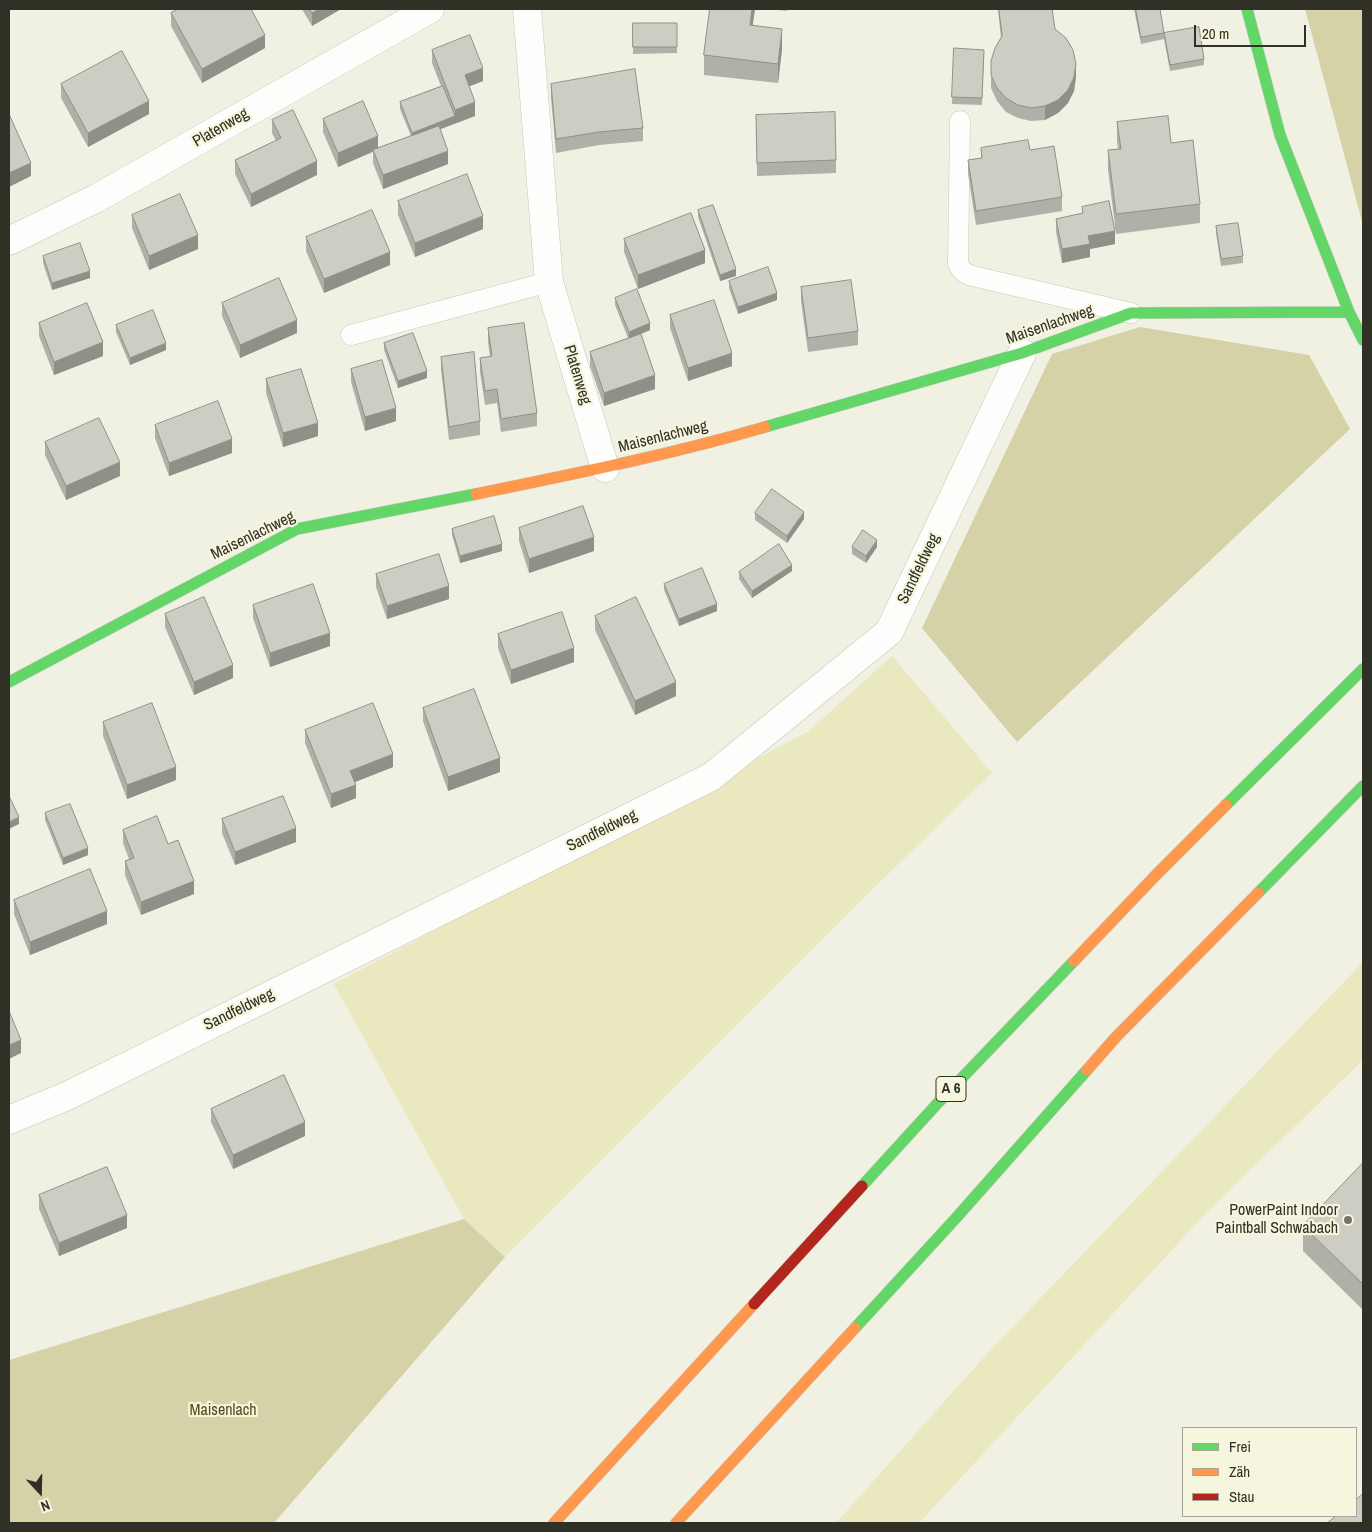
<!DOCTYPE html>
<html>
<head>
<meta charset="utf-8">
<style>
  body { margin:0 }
  #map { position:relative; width:1372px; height:1532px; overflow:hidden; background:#f0f0e3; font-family:"Archivo Narrow",sans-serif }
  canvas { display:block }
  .frame { position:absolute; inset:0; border:10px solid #303026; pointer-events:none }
  .legend { position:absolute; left:1182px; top:1427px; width:175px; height:90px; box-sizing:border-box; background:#f6f5dd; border:1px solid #a7a694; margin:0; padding:6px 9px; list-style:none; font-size:15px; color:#303026 }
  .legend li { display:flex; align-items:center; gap:10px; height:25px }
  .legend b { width:25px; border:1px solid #a7a694 }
  .north { position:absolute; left:15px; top:1467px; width:50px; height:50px; -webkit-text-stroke:4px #f6f5dd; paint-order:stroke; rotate:159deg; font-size:14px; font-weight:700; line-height:20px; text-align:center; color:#303026 }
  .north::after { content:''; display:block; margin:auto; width:18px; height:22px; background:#303026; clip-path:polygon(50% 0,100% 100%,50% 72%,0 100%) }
  .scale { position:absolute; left:1194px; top:25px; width:112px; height:22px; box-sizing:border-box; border:2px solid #303026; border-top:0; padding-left:6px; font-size:15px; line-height:18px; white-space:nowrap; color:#303026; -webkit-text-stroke:4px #f6f5dd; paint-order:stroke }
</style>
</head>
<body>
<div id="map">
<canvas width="1372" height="1532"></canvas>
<div class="frame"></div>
<ul class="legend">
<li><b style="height:6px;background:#63d668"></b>Frei</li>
<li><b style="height:6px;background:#ff974d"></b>Zäh</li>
<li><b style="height:6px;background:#b3261e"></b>Stau</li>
</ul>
<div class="north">N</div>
<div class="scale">20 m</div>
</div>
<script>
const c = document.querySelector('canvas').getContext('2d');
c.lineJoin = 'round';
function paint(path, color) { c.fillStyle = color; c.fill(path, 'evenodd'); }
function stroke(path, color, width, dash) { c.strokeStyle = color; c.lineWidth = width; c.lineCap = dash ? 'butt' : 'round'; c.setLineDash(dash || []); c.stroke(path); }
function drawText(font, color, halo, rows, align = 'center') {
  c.font = font + ' "Archivo Narrow",sans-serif'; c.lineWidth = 4.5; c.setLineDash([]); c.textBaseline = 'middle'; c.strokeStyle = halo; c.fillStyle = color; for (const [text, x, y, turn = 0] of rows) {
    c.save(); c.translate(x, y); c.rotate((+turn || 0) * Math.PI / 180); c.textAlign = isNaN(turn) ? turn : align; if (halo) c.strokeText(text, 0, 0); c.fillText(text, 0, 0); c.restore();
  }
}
paint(new Path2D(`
  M892,656L992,773L881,881L505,1257L464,1219L334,984L809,731Z
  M1363,962V1060L1207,1212L919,1523H836L986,1355Z`), '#eae8bf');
paint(new Path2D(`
  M1305,9H1363V225Z
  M1140,327L1309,355L1350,429L1017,742L922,628L1052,354Z
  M464,1219L505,1257L274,1523H9V1360Z`), '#d5d2a8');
const lane = new Path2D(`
  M960,121L958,264C962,273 968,275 977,277L1131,313
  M351,335L549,282`);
const street = new Path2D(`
  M527,9L549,282L605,468
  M9,241L97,198L430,9
  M9,1120L67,1096L711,777L889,632L1022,353`);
const fast = new Path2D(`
  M1247,9L1280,135L1349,312L1363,340
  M765,427L1022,353L1131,313L1349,312
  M9,682L297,529L476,494
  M1226,805L1363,669
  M1258,893L1363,786
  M862,1186L936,1105L1074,961
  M855,1328L956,1218L1087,1070`);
const slow = new Path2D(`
  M476,494C573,474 670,455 765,427
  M1074,961L1156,875L1226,805
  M1087,1070L1116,1037L1258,893
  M554,1523L754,1304
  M676,1523L855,1328`);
const jam = new Path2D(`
  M754,1304L862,1186`);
stroke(lane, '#c8c8bd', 21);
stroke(street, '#c8c8bd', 29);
stroke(fast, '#c8c8bd', 12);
stroke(slow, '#c8c8bd', 12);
stroke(jam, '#c8c8bd', 12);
stroke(lane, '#fdfdfb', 20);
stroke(street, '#fdfdfb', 28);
stroke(fast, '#63d668', 11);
stroke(slow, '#ff974d', 11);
stroke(jam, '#b3261e', 11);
paint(new Path2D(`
  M302,9H341L312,26Z
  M710,9H755L752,26L782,49L778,83L704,75V55Z
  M771,9H787V11Z
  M998,9H1052L1055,29L1076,77L1074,91L1068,103L1058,113L1045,120L1031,121L1018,118L1006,112L997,101L991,88V61L1001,38Z
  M1134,9H1160L1164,33V39L1141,44Z
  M171,13L265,48L202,83L171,26Z
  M633,23H677V53L633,54Z
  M1164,33L1204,59V65L1170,71L1164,39Z
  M954,48L984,56L982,105L952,104Z
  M432,50L483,81L469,86L475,116L440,129L448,164L383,189L373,163V152L338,167L323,132V119L378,148L411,136L400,109V102L441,86L432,63Z
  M61,84L149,114L88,147L61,98Z
  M551,84L643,128V141L599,145L556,153L551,98Z
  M272,120L317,175L251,207L235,174V160L276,141L272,133Z
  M1117,122L1171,143L1200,204V223L1116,234L1108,170V150L1118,149L1117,141Z
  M756,128L836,160V173L757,176Z
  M981,148L1030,150L1062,197V211L976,225L968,174V160L981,158Z
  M398,201L483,229L415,257L398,215Z
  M1082,207L1115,244L1090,249V257L1062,263L1056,232V219L1082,214Z
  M698,210L736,276L720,281L698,217Z
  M132,215L198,249L149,270L132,228Z
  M1216,226L1243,256V263L1221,266L1216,233Z
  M306,237L390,265L324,293L306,251Z
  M624,239L705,263L638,289L624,252Z
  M43,256L90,278L52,290L43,263Z
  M729,281L777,300L738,314L729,288Z
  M801,287L858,331V345L808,352L801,301Z
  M615,298L650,330L635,336L655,389L604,406L590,366V352L628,338L615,305Z
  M222,303L297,333L240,358L222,316Z
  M670,315L732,366L688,381L670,328Z
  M39,323L103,356L54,375L39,336Z
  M116,325L166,350L130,365L116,332Z
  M488,328L537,413V426L501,432L497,403L485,405L480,372V358L490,357L488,342Z
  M384,343L427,378L398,388L384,350Z
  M441,357L480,421V435L449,440L441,370Z
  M351,369L396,421L365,431L351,382Z
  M266,379L318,436L283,447L266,393Z
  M155,425L232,453L169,476L155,438Z
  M45,442L120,476L66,500L45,455Z
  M755,513L804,519L787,543L755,520Z
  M519,528L594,551L529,573L519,541Z
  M452,529L502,551L460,563L452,535Z
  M852,547H877L866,563L852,554Z
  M792,571L752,598L739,579V572Z
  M376,574L449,599L387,619L376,587Z
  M664,584L717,611L679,626L664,590Z
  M253,605L330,646L270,667L253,618Z
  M165,614L233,678L194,695L165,627Z
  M595,616L676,696L635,715L595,630Z
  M498,634L574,662L511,684L498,648Z
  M423,708L500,772L448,791L423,721Z
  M103,722L176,780L127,799L103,736Z
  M305,730L393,767L355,782L356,798L331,808L305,743Z
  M45,813L88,855L63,865L45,820Z
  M222,819L296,842L235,865L222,833Z
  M123,830L168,844L194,894L141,915L125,875V861L129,859L123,843Z
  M14,900L107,924L30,955L14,914Z
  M211,1109L305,1136L233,1169L211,1122Z
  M1363,1163V1310L1303,1251V1226Z
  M39,1195L127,1228L59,1256L39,1209Z`), '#b0b0a8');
paint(new Path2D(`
  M319,9H341L312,26V13Z
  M752,9H755L750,45V25Z
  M782,29V49L778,83V64Z
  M265,35V48L202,83V69Z
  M1076,64V77L1074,91L1068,103L1058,113L1045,120V106Z
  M483,68V81L465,88V75Z
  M149,101V114L88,147V133Z
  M475,102V116L412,140V133L455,116V110Z
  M378,136V149L338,167V153Z
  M448,151V164L383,189V175Z
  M317,161V175L251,207V194Z
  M31,163V176L9,187V173Z
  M483,216V229L415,257V243Z
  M1115,231V244L1090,249V257L1062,263V249L1088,236Z
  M198,235V249L149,270V256Z
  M705,250V263L638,289V275Z
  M390,252V265L324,293V279Z
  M736,269V276L720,281V275Z
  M90,271V278L52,290V283Z
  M777,293V300L738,314V307Z
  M297,320V333L240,358V345Z
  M650,323V330L629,339V332Z
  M103,342V356L54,375V362Z
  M166,343V350L130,365V358Z
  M732,353V366L688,381V368Z
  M427,371V378L398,388V381Z
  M655,375V389L604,406V393Z
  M396,408V421L365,431V417Z
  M318,423V436L283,447V433Z
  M232,439V453L169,476V463Z
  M120,462V476L66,500V486Z
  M804,512V519L787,543V536Z
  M594,537V551L529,573V559Z
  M877,540V547L866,563V556Z
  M502,544V551L460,563V556Z
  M792,565V571L752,598V591Z
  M449,586V599L387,619V606Z
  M717,604V611L679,626V619Z
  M330,633V646L270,667V653Z
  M574,648V662L511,684V670Z
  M233,665V678L194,695V682Z
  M676,682V696L635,715V701Z
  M393,754V767L350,784V771Z
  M500,758V772L448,791V777Z
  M176,767V780L127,799V785Z
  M356,785V798L331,808V794Z
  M19,817V824L9,829V822Z
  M296,828V842L235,865V852Z
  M88,848V855L63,865V858Z
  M194,881V894L141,915V902Z
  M107,911V924L30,955V942Z
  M21,1040V1053L9,1059V1045Z
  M305,1122V1136L233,1169V1155Z
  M127,1215V1228L59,1256V1243Z`), '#909088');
const building = new Path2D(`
  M179,9H251L265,35L202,69L171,13Z
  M310,9H319L312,13Z
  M710,9H752L750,25L782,29L778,64L704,55Z
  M999,9H1052L1055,29L1066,38L1073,50L1076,64L1074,77L1068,90L1058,100L1045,106L1031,108L1018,105L1006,98L997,88L991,75V61L995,48L1002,36Z
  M1136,9H1160L1164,33L1141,37Z
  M633,23H677V47H633Z
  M1199,27L1204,59L1170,65L1164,33Z
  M470,35L483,68L465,75L475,102L455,110L432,50Z
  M954,48L984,50L982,98L952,97Z
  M122,51L149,101L88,133L61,84Z
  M635,69L643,128L599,132L556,139L551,84Z
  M443,86L455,116L412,133L400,102Z
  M363,101L378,136L338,153L323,119Z
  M293,110L317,161L251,194L235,160L281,138L272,120Z
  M835,112L836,160L757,163L756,115Z
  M9,114L31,163L9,173Z
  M1168,116L1171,143L1193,140L1200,204L1116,214L1108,150L1121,149L1117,122Z
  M439,126L448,151L383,175L373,150Z
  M1028,140L1030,150L1054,146L1062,197L976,211L968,160L982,158L981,148Z
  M467,174L483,216L415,243L398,201Z
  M180,194L198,235L149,256L132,215Z
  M1109,201L1115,231L1088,236L1090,244L1062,249L1056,219L1083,213L1082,207Z
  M713,205L736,269L720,275L698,210Z
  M372,210L390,252L324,279L306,237Z
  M691,213L705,250L638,275L624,239Z
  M1238,223L1243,256L1221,259L1216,226Z
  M80,243L90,271L52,283L43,256Z
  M768,267L777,293L738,307L729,281Z
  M279,278L297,320L240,345L222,303Z
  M851,280L858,331L808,338L801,287Z
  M637,289L650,323L629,332L615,298Z
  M714,300L732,353L688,368L670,315Z
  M87,303L103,342L54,362L39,323Z
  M153,310L166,343L130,358L116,325Z
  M524,323L537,413L501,419L497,389L485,391L480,358L492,356L488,328Z
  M413,333L427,371L398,381L384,343Z
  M641,334L655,375L604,393L590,352Z
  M474,352L480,421L449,427L441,357Z
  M382,360L396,408L365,417L351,369Z
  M301,369L318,423L283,433L266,379Z
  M218,401L232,439L169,463L155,425Z
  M99,418L120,462L66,486L45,442Z
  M772,489L804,512L787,536L755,513Z
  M583,506L594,537L529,559L519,528Z
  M494,516L502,544L460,556L452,529Z
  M863,530L877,540L866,556L852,547Z
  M779,544L792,565L752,591L739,572Z
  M439,554L449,586L387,606L376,574Z
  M702,568L717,604L679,619L664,584Z
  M313,584L330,633L270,653L253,605Z
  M204,597L233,665L194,682L165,614Z
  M636,597L676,682L635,701L595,616Z
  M562,612L574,648L511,670L498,634Z
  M474,689L500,758L448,777L423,708Z
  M152,703L176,767L127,785L103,722Z
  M373,703L393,754L350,771L356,785L331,794L305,730Z
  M9,796L19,817L9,822Z
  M283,796L296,828L235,852L222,819Z
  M70,804L88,848L63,858L45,813Z
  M157,816L168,844L178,840L194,881L141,902L125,861L134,858L123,830Z
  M90,869L107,911L30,942L14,900Z
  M9,1011L21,1040L9,1045Z
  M284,1075L305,1122L233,1155L211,1109Z
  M1363,1163V1284L1303,1226Z
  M107,1167L127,1215L59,1243L39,1195Z
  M1363,1494V1523H1327L1336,1516H1356V1500Z`);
paint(building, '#cdcdc3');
stroke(building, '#909088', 1);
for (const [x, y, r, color] of [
  [1348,1220,5,"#737368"]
]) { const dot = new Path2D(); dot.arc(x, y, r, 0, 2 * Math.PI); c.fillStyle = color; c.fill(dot); stroke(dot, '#f6f5dd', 2); }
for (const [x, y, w] of [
  [951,1089,30]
]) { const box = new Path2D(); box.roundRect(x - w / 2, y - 12.5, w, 25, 4); c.fillStyle = '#f6f5dd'; c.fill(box); stroke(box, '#303026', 1); }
drawText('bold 15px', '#303026', null, [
  ["A 6",951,1089]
]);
drawText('16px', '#303026', '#f6f5dd', [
  ["Platenweg",221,128,-30],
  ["Maisenlachweg",1050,325,-19],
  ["Platenweg",577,375,73],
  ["Maisenlachweg",663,437,-14],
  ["Maisenlachweg",253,536,-26],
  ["Sandfeldweg",919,569,-64],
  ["Sandfeldweg",602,831,-26],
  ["Sandfeldweg",239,1010,-26]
]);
drawText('16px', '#303026', '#f6f5dd', [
  ["PowerPaint Indoor",1338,1211],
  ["Paintball Schwabach",1338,1229]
], 'right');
drawText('16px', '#514d1a', '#f6f5dd', [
  ["Maisenlach",223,1411]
]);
</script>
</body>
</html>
